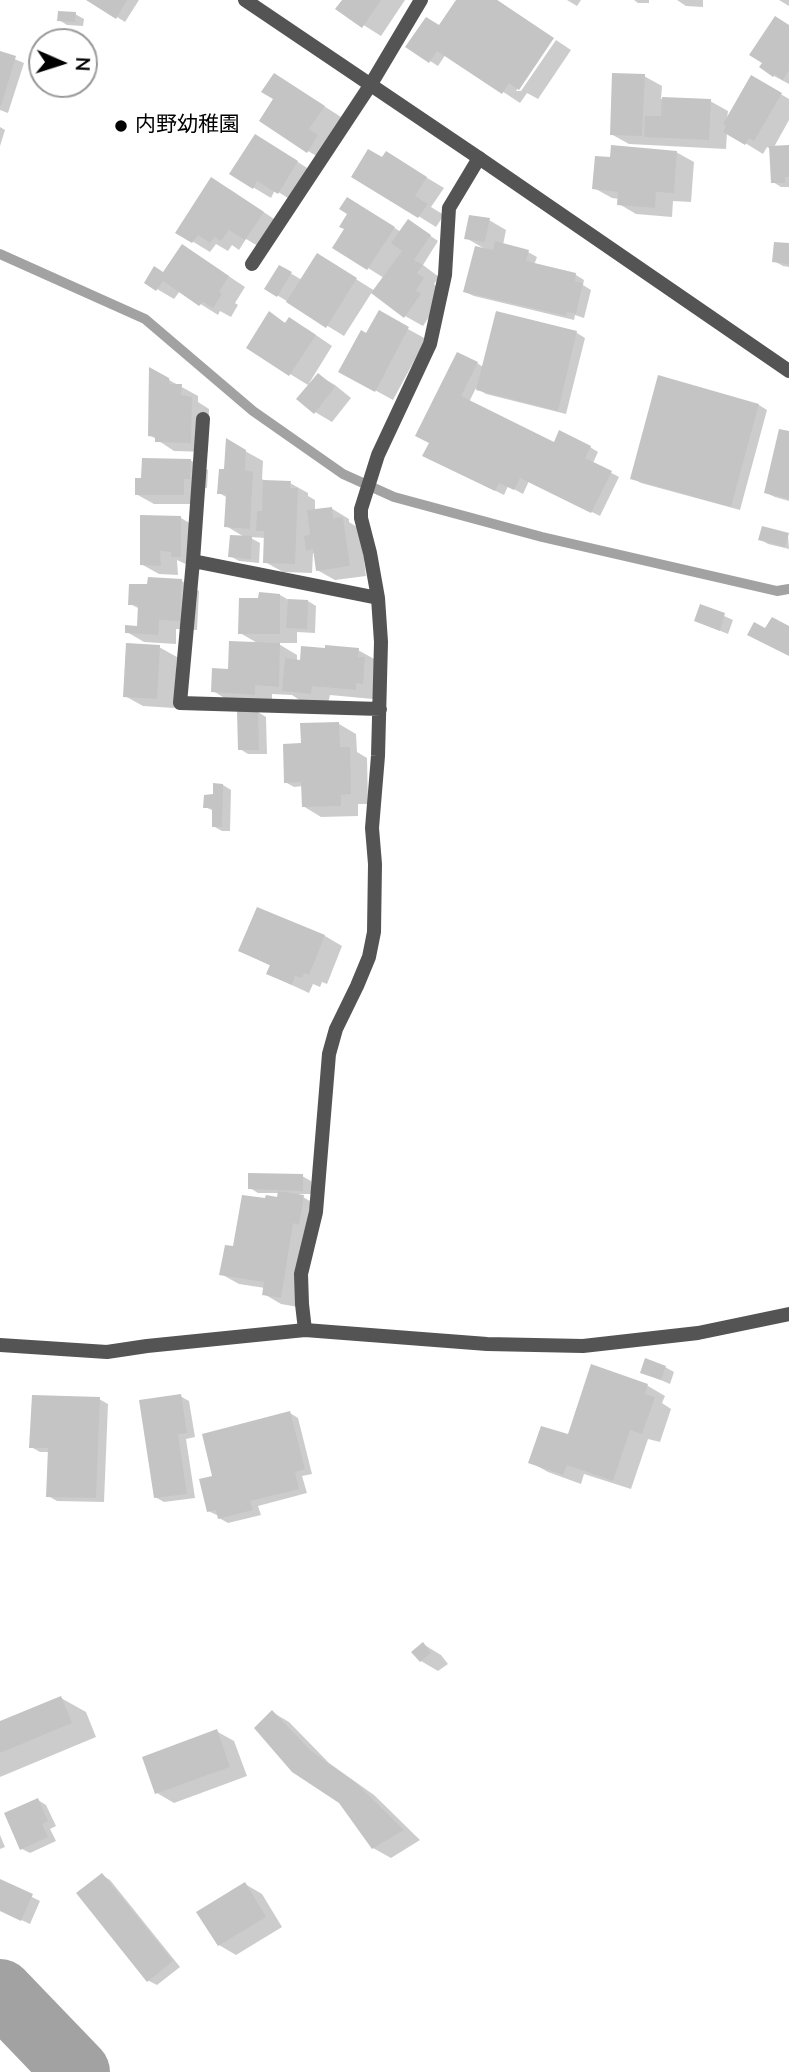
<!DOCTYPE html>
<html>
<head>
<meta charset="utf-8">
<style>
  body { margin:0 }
  #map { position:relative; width:789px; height:2072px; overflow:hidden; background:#fff; font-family:"Nunito Sans",sans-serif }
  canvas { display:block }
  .north { position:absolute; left:28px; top:28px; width:70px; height:70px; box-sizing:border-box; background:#fff; border:2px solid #999; border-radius:50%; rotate:93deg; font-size:19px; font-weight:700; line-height:28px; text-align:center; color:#000 }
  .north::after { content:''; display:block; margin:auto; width:24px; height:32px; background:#000; clip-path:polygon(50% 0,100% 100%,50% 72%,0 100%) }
</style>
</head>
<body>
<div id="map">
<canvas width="789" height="2072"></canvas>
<div class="north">N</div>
</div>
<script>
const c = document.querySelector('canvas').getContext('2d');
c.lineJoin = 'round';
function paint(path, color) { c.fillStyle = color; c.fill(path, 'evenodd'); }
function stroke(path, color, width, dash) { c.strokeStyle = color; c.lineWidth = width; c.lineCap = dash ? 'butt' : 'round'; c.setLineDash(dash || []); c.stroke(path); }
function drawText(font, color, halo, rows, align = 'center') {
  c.font = font + ' "Nunito Sans","Noto Sans JP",sans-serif'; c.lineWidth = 6; c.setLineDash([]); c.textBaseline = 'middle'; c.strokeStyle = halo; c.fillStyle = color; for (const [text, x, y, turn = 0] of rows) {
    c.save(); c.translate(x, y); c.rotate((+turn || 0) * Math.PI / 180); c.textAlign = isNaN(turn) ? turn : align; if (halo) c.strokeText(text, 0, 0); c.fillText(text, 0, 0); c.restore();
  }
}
paint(new Path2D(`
  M90,0H139L125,22Z
  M344,0H405L381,36L338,9Z
  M458,0H497L553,38L516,91H521L556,40L571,50L538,99L527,93L520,103L446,54L438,66L430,61L440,27Z
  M567,0H581L577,6Z
  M634,0H649V3H638Z
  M677,0H703V7L686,6Z
  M779,0H789V6Z
  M75,14L84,19L83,26L67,25L59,20Z
  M789,26V84L774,76Z
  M0,53L24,63L8,113L0,110Z
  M644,76L662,86L661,99L710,101L728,111L727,119L752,77L789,99V120L774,147L789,146V187H781L773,182L771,149L767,147L763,154L727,132L726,149L629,144L611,134Z
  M291,85L341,117L325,161L308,151Z
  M0,127L5,130L0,146Z
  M273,146L315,173L296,203L275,190L271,198L231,174Z
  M676,152L694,162L691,202L673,201L672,217L636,214L619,204V199L612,198L594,188L612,159Z
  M383,159L404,164L444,188L431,207L444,215L436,227L354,176Z
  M229,189L280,223L263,249L246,239L239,250L232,245L228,251L216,244L210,252L177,232Z
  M365,209L401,232L416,226L438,241L423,265L439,277L434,284L440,290L437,305L423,326L405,316L372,292L344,336L267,289L280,267L302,280L335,266L375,291L384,278L368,268Z
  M489,220L506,230L503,245L528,252L537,257L534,265L576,275L584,280L583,285L591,290L584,318L575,315L574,320L474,296L465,292L485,249L466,238Z
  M789,244V267L783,266L774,261Z
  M200,257L245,287L235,303L238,305L231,317L220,311L218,315L180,291L174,299L157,289L164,274Z
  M379,313L426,339L393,400L340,371L367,335Z
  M497,313L577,333L585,338L566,414L486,394L476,388L469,402L555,444L590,447L598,452L593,463L619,477L600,516L529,481L523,494L508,486L504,495L425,456L477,363L483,367Z
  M269,314L287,324L307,329L332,346L308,385L290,374Z
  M151,370L198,396V402L209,409L208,452L174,451L150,435Z
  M318,375L335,385L351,398L332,422L315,412Z
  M660,378L759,405L767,410L740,510L641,483L632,478Z
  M789,433V501L775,497L766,493Z
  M227,441L263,461L262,479L267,482L290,483L308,493V496L315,500V511L331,508L349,519V522L360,529L366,576L335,580L317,570L315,553H313L312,573L283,572L265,562L266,538L249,537L260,543L259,563L239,561L230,556L246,538L226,526L228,498L219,493L226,471Z
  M190,460L208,470L207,488H201V504H154L136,494Z
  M181,518L198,528L190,566L177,560L178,575L159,574L141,564Z
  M788,535L789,549L768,544L760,539Z
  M149,579L182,581L199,591L197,630L176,629V644L144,642L127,632L139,627L140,609L130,604L149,586Z
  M280,595L289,600L308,601L316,606L315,633L297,632V643H277L297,655V661L358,650L376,660L373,699L330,695L328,703L301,701L292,695L272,694V704L231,702L213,691L230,671L259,644L240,633L259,600Z
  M702,606L733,620L728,634L696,621Z
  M159,647L177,657L174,708L143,706L125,696Z
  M258,712L266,717L267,754H248L240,749Z
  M339,724L356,734L357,752L367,758L368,804H358V816L321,817L303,806V786L294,787L285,782L302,747Z
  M223,785L231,790L230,831H222L213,826L214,811L205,807Z
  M258,909L325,936L342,946L327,984L322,982L320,987L313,984L309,993L268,974L271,966L240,951Z
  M302,1176L311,1181V1194H298L320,1207L298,1307L281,1304L264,1294L265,1288L239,1284L221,1274L235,1248L266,1200L278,1198L279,1193H258L250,1188Z
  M592,1367L648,1386L665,1396L662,1403L671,1409L660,1442L648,1439L631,1489L584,1474L581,1484L548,1472L530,1462L569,1437Z
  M665,1367L674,1372L670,1384L642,1372Z
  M180,1396L189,1401L195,1437L186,1439L195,1498L164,1502L155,1497Z
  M99,1399L108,1404L104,1502L57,1501L48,1496L50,1452H40L31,1447Z
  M290,1413L298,1418L312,1474L302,1476L307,1493L258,1506L261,1515L228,1523L219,1518V1516L208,1511Z
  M423,1644L441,1655L448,1664L438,1671L421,1661Z
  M61,1698L86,1712L96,1737L0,1777V1723Z
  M272,1712L289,1722L329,1763L374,1795L420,1840L391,1858L373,1848Z
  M216,1731L234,1741L247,1776L174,1803L157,1793Z
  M38,1800L46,1805L56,1826L50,1829L56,1841L30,1853L22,1849Z
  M0,1835L5,1847L0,1849Z
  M102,1875L110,1880L180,1967L157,1985L149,1981Z
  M0,1881L40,1901L30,1924L0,1910Z
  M245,1884L262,1894L282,1927L236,1955L219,1945Z`), '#0003');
stroke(new Path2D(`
  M0,254L145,319L253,411L343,474L394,497L542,537L777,591L789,589`), '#a2a2a2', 10);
stroke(new Path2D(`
  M0,1992L77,2072`), '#a2a2a2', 66);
paint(new Path2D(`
  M86,0H127L116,19Z
  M342,0H381L362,28L335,9Z
  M456,0H497L554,38L519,90L509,83L502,94L437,51L429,63L405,47L426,17L439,25Z
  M58,11L76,12L75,22L57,21Z
  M775,16L789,25V70L783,80L775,75L773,77L759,67L762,63L749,55Z
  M0,51L16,56L1,106H0Z
  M274,73L325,106L309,129L318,135L307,153L259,121L273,99L261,92Z
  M612,73L645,74L642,136L610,135Z
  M751,75L782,93L754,141L749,138L745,145L723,132L726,126L723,124Z
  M662,97L711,99L709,140L644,137L645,116H661Z
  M255,134L298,161L278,194L257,181L253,189L229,174Z
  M611,145L677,151L674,193L656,192L655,208L617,205L618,192L592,189L595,156L610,157Z
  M789,145V177H785V183H771L769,146Z
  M368,149L382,157L386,151L427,177L415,196L428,204L418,218L351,177Z
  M211,177L264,212L245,240L229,230L221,241L214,237L210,243L198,235L192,243L175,233Z
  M347,197L395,227L367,270L332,248L344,229L339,227L347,214L339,209Z
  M469,215L490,218L485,242L464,239Z
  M408,219L431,235L414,260L423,265L417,273L424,278L416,290L421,294L404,318L371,293L402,251L391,243Z
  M495,241L529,250L526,261L576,273L575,281L583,283L576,314L567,312L566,316L463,292L475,246L493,250Z
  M774,242L789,243V264L772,262Z
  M182,244L229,276L219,292L222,294L213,308L203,302L199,306L163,281L156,291L144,283L154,266L163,272Z
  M317,253L357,278L326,328L286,302Z
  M279,265L292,272L277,297L264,289Z
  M379,310L409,327L375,392L338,372L361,330L366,333Z
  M269,311L285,323L289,317L316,335L289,376L246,348Z
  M496,311L577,331L558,411L476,390Z
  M457,352L478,362L461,396L554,442L559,430L591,446L585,458L612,471L591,513L520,478L514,490L499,483L495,491L422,456L429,443L415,436Z
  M149,367L169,378L170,384H182L181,395L192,397L191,443L155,442V437L148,436Z
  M318,373L335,387L314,414L296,399Z
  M658,375L759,404L731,507L630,479Z
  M779,429L789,431V499L764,493Z
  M226,438L246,450L245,470L253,472L250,529L224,527L226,494H217L219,469H224Z
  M142,458L191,459L190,479H184V495H135V478H141Z
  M263,480L291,481L290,488H298L295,564L263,563L264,531H256L257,511H262Z
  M332,507L333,518L343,517L350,566L316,571L313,549L306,551L304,536L310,535L307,510Z
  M140,515L181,516V557H171V552L160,551L161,566L140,565Z
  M762,526L789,533L785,547L758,540Z
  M230,535L252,536L251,559L228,557Z
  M148,577L182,579L180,621L159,620L158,635L125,633V625L137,626L138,605H128L129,584H147Z
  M259,592L280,594V634H238L239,598H258Z
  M288,599L308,600L307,629L286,628Z
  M700,604L725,613L720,631L694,621Z
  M772,617L789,626V656L747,635L754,622L765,628Z
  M229,641L280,643L279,687L255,685V695L211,692L212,668L228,669Z
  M126,643L160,645L157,699L123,697Z
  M325,645L359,648L358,657H365L363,684L356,683V690L312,686L311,694L282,691L285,658L300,660L301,646L325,648Z
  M258,710L259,750H238L237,711Z
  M339,722L340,747H350L351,794L341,795V806L302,807L301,782L284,783L283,744L301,743L300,723Z
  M213,783L223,784L222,827H212V808H203L204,795L213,794Z
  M257,907L325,935L309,975L304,973L302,978L295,976L292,985L266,974L270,965L238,951Z
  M248,1173L303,1174V1191L248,1189Z
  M278,1191L304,1195L299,1225L293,1223L281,1298L262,1295L264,1282L219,1275L225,1245L233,1246L242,1195L265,1198L266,1195L277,1197Z
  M645,1358L666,1366L661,1380L640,1373Z
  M591,1364L648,1384L645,1394L655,1397L642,1434L630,1430L613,1481L567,1465L563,1475L528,1463L541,1426L568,1434Z
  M181,1394L187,1433L178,1434L187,1494L154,1498L139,1400Z
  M32,1395L100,1397L96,1498L46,1497L48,1448H29Z
  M290,1411L305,1469L295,1472L299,1489L250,1501L253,1510L218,1519L216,1510L207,1512L199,1479L212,1476L202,1434Z
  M423,1642L431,1653L420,1662L411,1652Z
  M61,1696L72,1723L0,1753V1721Z
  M272,1710L311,1751L356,1783L404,1830L372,1849L339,1803L292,1772L254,1728Z
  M217,1729L230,1767L155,1794L142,1757Z
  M38,1798L48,1821L42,1824L48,1837L20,1850L4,1813Z
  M102,1873L173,1961L147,1982L76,1893Z
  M0,1879L33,1894L21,1921L0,1911Z
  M245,1882L266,1917L218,1946L196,1912Z`), '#c4c4c4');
stroke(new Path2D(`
  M252,264L371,84L421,0
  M203,419L193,561L180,703L380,709
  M193,561L378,598
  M305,1330L302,1304L301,1274L316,1212L329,1054L336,1029L357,986L369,957L374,932L375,864L372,828L378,756L381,642L378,598L370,553L361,518V509L378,455L430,344L445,275L449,208L479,158
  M0,1345L107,1352L147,1346L305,1330L487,1344L583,1346L698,1333L789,1314`), '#545454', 14);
stroke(new Path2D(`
  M245,0L479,158L789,371`), '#545454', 14);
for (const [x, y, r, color] of [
  [121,126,7,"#000"]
]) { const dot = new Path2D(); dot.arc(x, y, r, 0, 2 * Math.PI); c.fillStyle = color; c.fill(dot); stroke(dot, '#fff', 2.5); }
drawText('21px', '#000', '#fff', [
  ["内野幼稚園",135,126]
], 'left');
</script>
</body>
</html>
